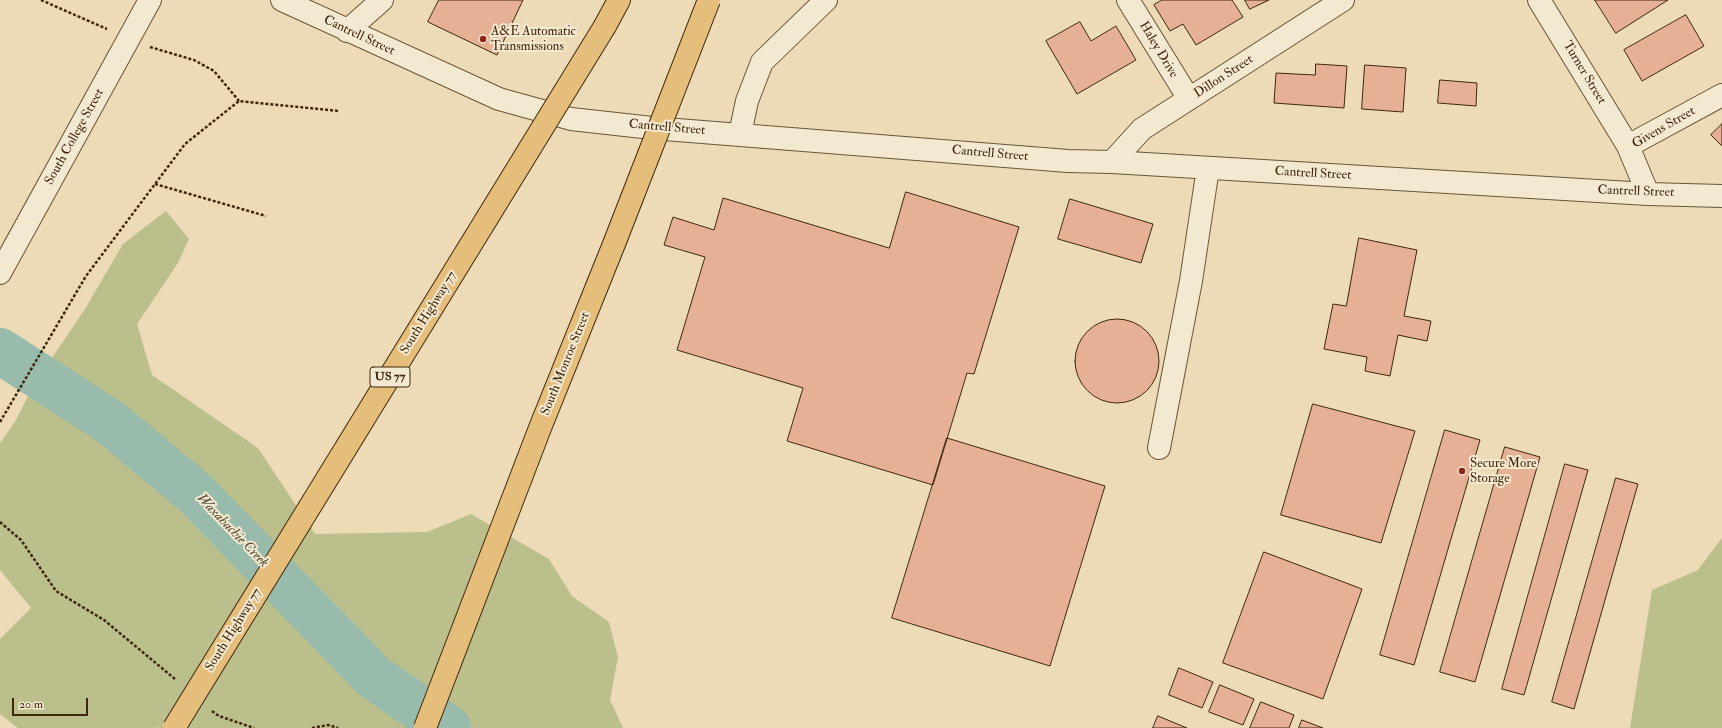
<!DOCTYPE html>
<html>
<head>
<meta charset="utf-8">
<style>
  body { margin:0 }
  #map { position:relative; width:1722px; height:728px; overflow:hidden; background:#ecdbb6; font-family:"IM FELL Double Pica",serif }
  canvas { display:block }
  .scale { position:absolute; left:12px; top:698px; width:76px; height:18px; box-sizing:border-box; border:2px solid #3f270c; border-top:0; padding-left:5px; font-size:12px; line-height:14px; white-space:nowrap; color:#3f270c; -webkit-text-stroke:3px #f3e8d0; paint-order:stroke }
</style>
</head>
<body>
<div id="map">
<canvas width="1722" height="728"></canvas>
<div class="scale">20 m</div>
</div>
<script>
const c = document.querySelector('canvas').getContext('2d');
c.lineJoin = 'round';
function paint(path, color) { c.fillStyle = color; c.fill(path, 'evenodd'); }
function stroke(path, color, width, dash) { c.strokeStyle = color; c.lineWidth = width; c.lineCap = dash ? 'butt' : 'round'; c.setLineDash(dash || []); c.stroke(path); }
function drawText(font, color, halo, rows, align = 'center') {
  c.font = font + ' "IM FELL Double Pica",serif'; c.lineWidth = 4; c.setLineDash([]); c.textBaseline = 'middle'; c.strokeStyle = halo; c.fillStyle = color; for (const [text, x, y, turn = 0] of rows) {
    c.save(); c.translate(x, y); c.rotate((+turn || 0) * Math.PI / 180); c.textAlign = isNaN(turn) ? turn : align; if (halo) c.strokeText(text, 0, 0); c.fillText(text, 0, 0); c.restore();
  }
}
paint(new Path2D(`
  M166,211L189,239L178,263L137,324L152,375L258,448L315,534L427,532L471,514L549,559L572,596L609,622L618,657L610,700L623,728H158V726L156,728H18L0,714V639L31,608L0,570V443L15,422L33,386L85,309L123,244Z
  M1722,538V728H1630L1652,590L1698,570Z`), '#babf8c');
stroke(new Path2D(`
  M0,351L110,422L195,493L374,677L448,728`), '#99bbab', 46);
const building = new Path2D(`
  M439,0H523L497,55L428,22Z
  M1162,0H1232L1243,17L1196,45L1183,24L1170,31L1154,5Z
  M1245,0H1269L1250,9Z
  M1595,0H1668L1616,33Z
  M1686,15L1704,46L1642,81L1624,50Z
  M1080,22L1091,41L1116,26L1136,60L1077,94L1046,41Z
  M1316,64L1347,66L1344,108L1274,103L1276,73L1315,75Z
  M1365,65L1406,68L1403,112L1362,109Z
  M1440,80L1477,83L1476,106L1438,103Z
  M1722,124V146L1711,135Z
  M906,192L1019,227L974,374L967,373L933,485L787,441L803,388L677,350L705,257L664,245L673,217L714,230L723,198L889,248Z
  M1070,199L1153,224L1141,263L1058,239Z
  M1359,238L1417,250L1404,316L1431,321L1427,341L1398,335L1390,376L1365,371L1367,357L1324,349L1333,304L1346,306Z
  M1075 361a42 42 0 1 1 84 0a42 42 0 1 1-84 0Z
  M1313,404L1415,431L1381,543L1281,515Z
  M1445,430L1480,440L1414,665L1380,655Z
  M947,438L1105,486L1050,666L892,618Z
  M1505,447L1540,457L1475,682L1440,672Z
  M1565,464L1588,470L1524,695L1502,689Z
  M1616,478L1638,484L1574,709L1552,702Z
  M1264,552L1362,589L1323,699L1223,663Z
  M1179,668L1213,682L1202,708L1169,695Z
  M1220,685L1254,699L1243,725L1209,712Z
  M1261,702L1294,715L1289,728H1250Z
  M1158,716L1187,728H1153Z
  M1302,720L1323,728H1299Z`);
paint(building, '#e5b094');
stroke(building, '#3f270c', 1);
const minor = new Path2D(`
  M282,0L499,99L571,119L652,128L1068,161L1112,162L1648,194L1722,196
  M1128,0L1189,99
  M1539,0L1628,146L1648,194
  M347,31L382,0
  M740,134L747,101L762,62L826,0
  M1628,146L1722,95
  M1112,162L1142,129L1343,0
  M0,273L150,0
  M1159,448L1191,281L1208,168`);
const major = new Path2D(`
  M605,26L619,0`);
stroke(minor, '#6a5436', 24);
stroke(major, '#3f270c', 24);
stroke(new Path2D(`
  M41,0L107,29
  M150,47L194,60L214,71L239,101
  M155,184L266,216
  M0,422L86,276L185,144L239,101L339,111
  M0,522L21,540L56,591L104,620L175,679
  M212,711L219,716L254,728
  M312,728L328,725L338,728`), '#3f270c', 2.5, [3, 2]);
stroke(minor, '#f3e8d0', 22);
stroke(major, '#e6be7b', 22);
const majorBridge = new Path2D(`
  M174,728L605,26
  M425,728L540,428L614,244L709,0`);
stroke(majorBridge, '#3f270c', 24, []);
stroke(majorBridge, '#e6be7b', 22);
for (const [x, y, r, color] of [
  [483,39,4,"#8f2418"],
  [1462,471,4,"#8f2418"]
]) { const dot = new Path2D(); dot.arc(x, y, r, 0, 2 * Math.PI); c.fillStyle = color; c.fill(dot); stroke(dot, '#f3e8d0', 1.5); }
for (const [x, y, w] of [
  [390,377,40]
]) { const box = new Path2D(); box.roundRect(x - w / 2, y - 10, w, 20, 3); c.fillStyle = '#f3e8d0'; c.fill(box); stroke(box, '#3f270c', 1); }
drawText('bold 12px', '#3f270c', null, [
  ["US 77",390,377]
]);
drawText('13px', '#3f270c', '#f3e8d0', [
  ["A&E Automatic",491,32],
  ["Transmissions",491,47],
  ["Secure More",1470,464],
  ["Storage",1470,479]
], 'left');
drawText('13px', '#3f270c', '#f3e8d0', [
  ["Cantrell Street",359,36,25],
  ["Haley Drive",1158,50,59],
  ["Turner Street",1584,73,59],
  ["Dillon Street",1224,77,-33],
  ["Cantrell Street",667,128,5],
  ["Givens Street",1664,128,-30],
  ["South College Street",75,137,-61],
  ["Cantrell Street",990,154,5],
  ["Cantrell Street",1313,174,3],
  ["Cantrell Street",1636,192,2],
  ["South Highway 77",429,313,-58],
  ["South Monroe Street",566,364,-68],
  ["South Highway 77",234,630,-58]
]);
drawText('italic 14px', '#564c34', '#f3e8d0', [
  ["Waxahachie Creek",232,531,46]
]);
</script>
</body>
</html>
